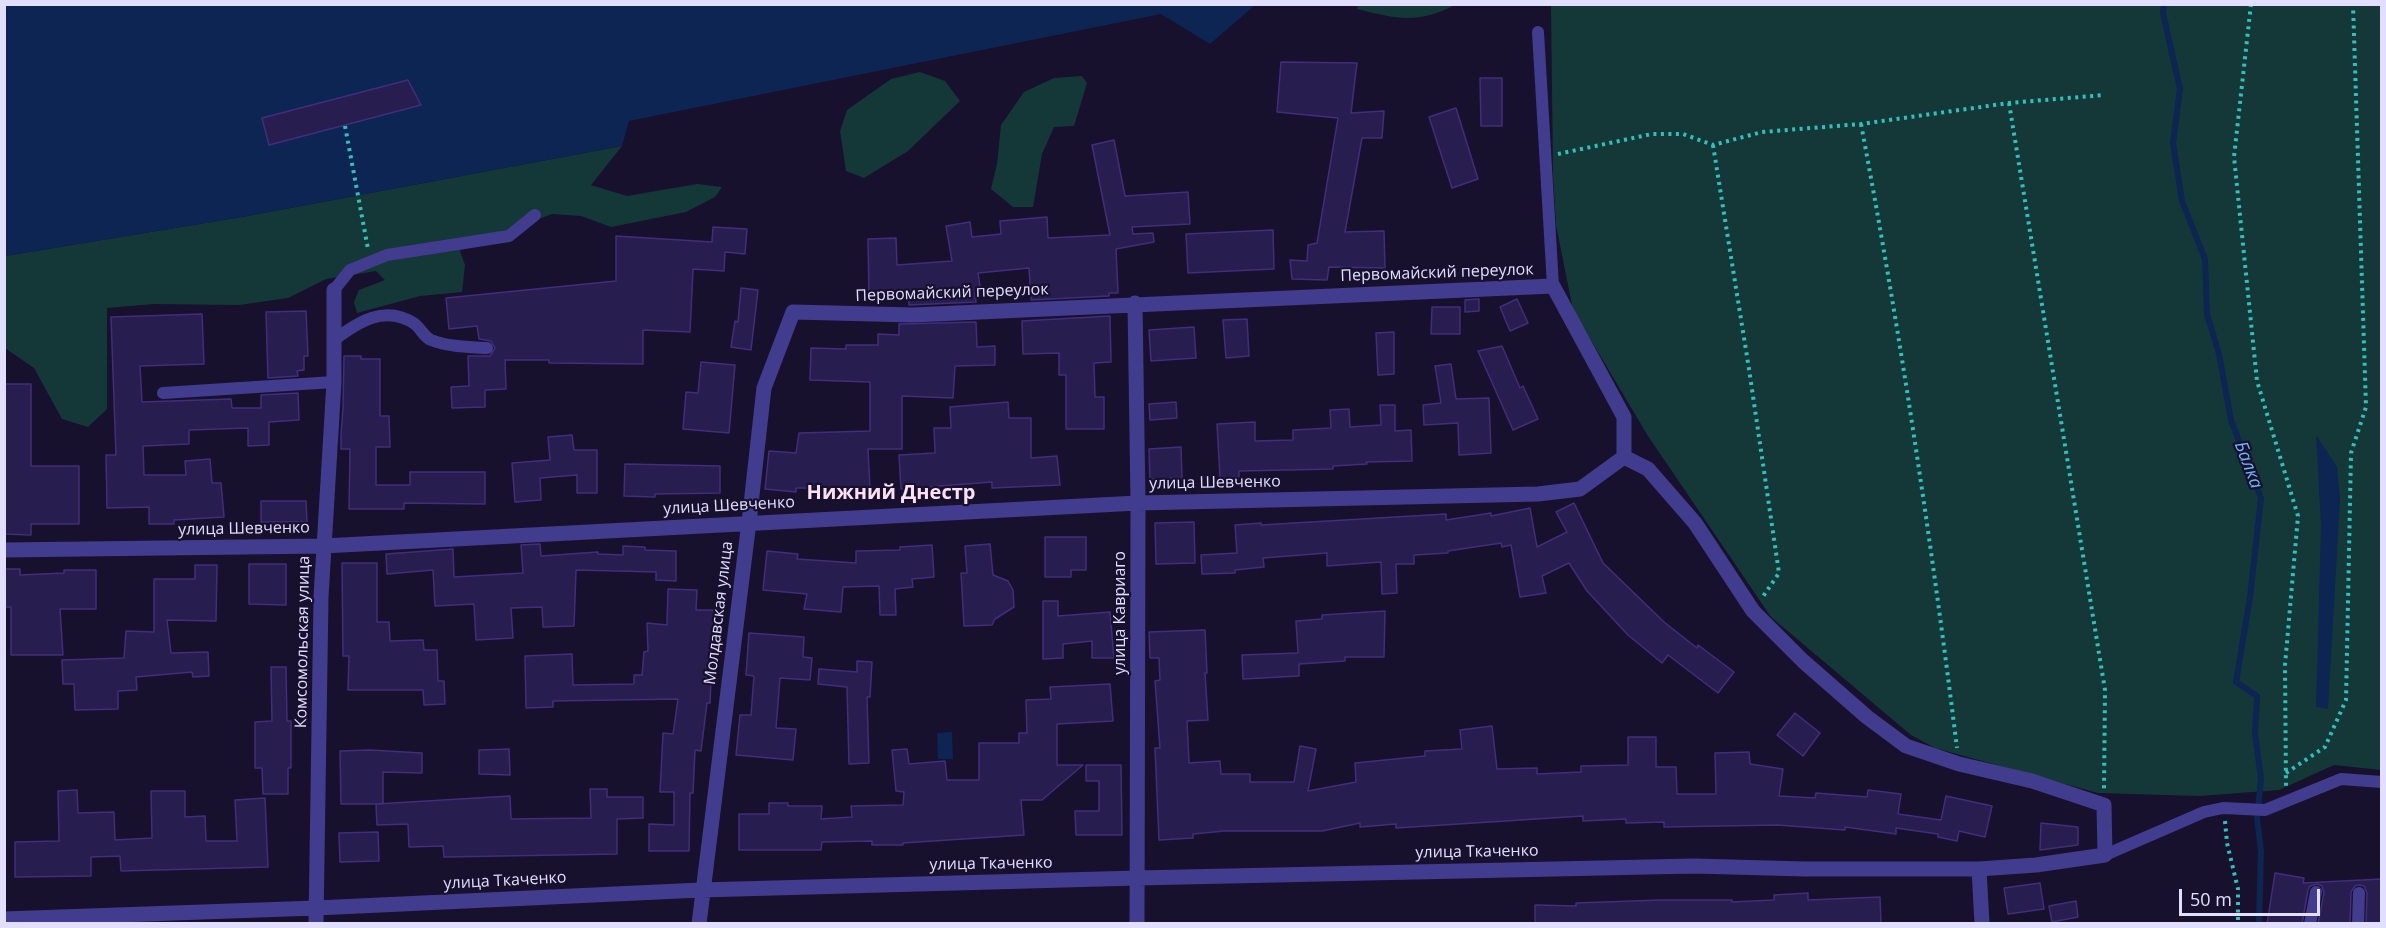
<!DOCTYPE html>
<html>
<head>
<meta charset="utf-8">
<style>
  body { margin:0 }
  #map { position:relative; width:2386px; height:928px; overflow:hidden; background:#17112e; font-family:"Open Sans",sans-serif }
  canvas { display:block }
  .frame { position:absolute; inset:0; border:6px solid #e2deff; pointer-events:none }
  .scale { position:absolute; left:2179px; top:889px; width:141px; height:27px; box-sizing:border-box; border:3px solid #e2deff; border-top:0; padding-left:8px; font-size:18px; line-height:21px; white-space:nowrap; color:#e2deff; -webkit-text-stroke:4px #17112e; paint-order:stroke }
</style>
</head>
<body>
<div id="map">
<canvas width="2386" height="928"></canvas>
<div class="frame"></div>
<div class="scale">50 m</div>
</div>
<script>
const c = document.querySelector('canvas').getContext('2d');
c.lineJoin = 'round';
function paint(path, color) { c.fillStyle = color; c.fill(path, 'evenodd'); }
function stroke(path, color, width, dash) { c.strokeStyle = color; c.lineWidth = width; c.lineCap = dash ? 'butt' : 'round'; c.setLineDash(dash || []); c.stroke(path); }
function drawText(font, color, halo, rows, align = 'center') {
  c.font = font + ' "Open Sans",sans-serif'; c.lineWidth = 4.5; c.setLineDash([]); c.textBaseline = 'middle'; c.strokeStyle = halo; c.fillStyle = color; for (const [text, x, y, turn = 0] of rows) {
    c.save(); c.translate(x, y); c.rotate((+turn || 0) * Math.PI / 180); c.textAlign = isNaN(turn) ? turn : align; if (halo) c.strokeText(text, 0, 0); c.fillText(text, 0, 0); c.restore();
  }
}
paint(new Path2D(`
  M1358,5V4L1455,5C1418,24 1396,19 1357,9Z
  M1551,5H2381V770L2334,765L2279,790L2200,796L2098,793L1935,748L1911,735L1771,617L1648,436L1573,310L1556,225L1553,174Z
  M920,72L945,81L960,101L908,151L864,178L846,171L840,131L847,110L891,79Z
  M1082,76L1087,83L1074,126L1054,127L1042,154L1033,207H1013L991,189L997,164L1001,125L1024,92L1054,78Z
  M622,146L591,185L627,196L697,184L722,187L715,197L686,212L611,227L581,216L552,214L459,248L465,265L462,292L420,296L357,313L354,302L359,290L385,280L376,271L326,279L288,298L239,305L154,304L107,308V409L88,427L62,419L34,368L5,348V256L242,217Z`), '#143837');
paint(new Path2D(`
  M5,5H1255L1210,44L1161,14L629,121L622,146L242,217L5,256Z
  M2316,435L2337,467L2340,499L2328,709L2316,707L2321,525Z
  M952,732L953,759H938L937,733Z`), '#0c2552');
stroke(new Path2D(`
  M2164,4L2163,13L2180,89L2173,143L2182,201L2205,259L2207,314L2219,354L2231,420L2261,498L2250,597L2236,682L2257,696L2255,733L2261,779L2257,818L2261,851L2259,924`), '#0c2552', 6);
const building = new Path2D(`
  M1281,62L1357,63L1351,113L1384,111L1382,138H1362L1345,232L1384,231L1385,268L1329,267L1327,280L1292,279L1290,260L1307,261L1308,245L1317,243L1338,118L1277,112Z
  M1480,78H1502V126H1481Z
  M408,80L421,105L269,145L262,118Z
  M1456,108L1478,179L1452,188L1429,117Z
  M1114,140L1125,196L1188,192L1190,224L1132,227L1133,234L1153,233L1154,242L1116,249L1118,293H1109V296L1031,300L1029,268L978,273L981,293L975,294L976,302L909,305L908,292L869,293L868,239L896,238L897,265L952,261L946,226L970,222L972,237L1001,234L1000,221L1047,217L1048,238L1110,235L1092,145Z
  M713,227L747,229L745,254L725,252L724,271L693,269L690,332L643,330V364L549,363V360H505L506,389L485,390V407L452,408L451,387L469,386L468,356H490L495,348L491,341L479,339L477,326L449,329L446,298L616,281V236L712,242Z
  M1273,230L1274,269L1188,273L1186,234Z
  M741,288L758,290L751,350L731,347L735,321L738,322Z
  M1479,299V311L1465,312V300Z
  M1517,299L1528,323L1510,331L1500,307Z
  M1432,307H1460V334H1431Z
  M306,311L308,356H304V370L297,371L298,376L268,378L266,312Z
  M202,314L204,364L140,366L142,402L231,399L232,408H261V395L298,393L299,420L269,422V445L248,446V428L189,430V444L143,446L144,475H186L185,461L210,459L212,483H221L224,517L174,520V524H149V507L107,508L106,455H116L111,317Z
  M1110,316L1111,362L1094,363L1095,397H1104V429H1066V375H1059V353L1023,354L1022,321Z
  M1247,319L1249,356L1226,358L1223,320Z
  M976,322L977,347L995,346V365L955,366L953,398L902,396V449H868L870,488H796V492L765,489L769,451L796,453L799,433L870,431V382L810,380L811,348L846,349V345H878V334L899,335V324Z
  M1194,327L1196,358L1151,361L1149,330Z
  M1394,332V374L1378,375L1376,333Z
  M1502,346L1520,388L1523,386L1538,419L1513,430L1478,351Z
  M344,356H361V359H380V416H389L390,447H376V485H410V472H485V504L404,503V509H349L350,449H341V435L343,408Z
  M701,362L735,365L729,433L683,429L686,392L698,393Z
  M1451,364L1456,399L1489,398L1491,453L1459,455L1458,423L1424,425L1423,405L1441,403L1435,366Z
  M4,384H31V466H79V524H31V535L4,534Z
  M1008,402L1009,418H1031V458L1057,456L1060,485L992,488V482L901,489L899,455L935,453L934,428H951L950,407Z
  M1176,402L1177,418L1150,420L1149,404Z
  M1380,405H1395V431L1411,430L1412,461L1366,462L1367,464L1333,466V469L1239,471V477L1220,478L1217,424L1255,422V441L1293,440V430L1331,428L1330,410L1349,409L1350,427L1381,425Z
  M572,435L574,450H597V493H577V475L540,478L541,500L515,502L512,463L550,460L548,437Z
  M1181,447L1182,478L1150,479L1149,449Z
  M625,464L720,466V493L655,494V497L624,496Z
  M261,501H306L307,522H261Z
  M1574,503L1603,563L1664,622L1697,648L1698,645L1734,672L1718,693L1668,655L1662,663L1628,635L1587,591L1569,563L1542,576L1546,593L1520,597L1511,545L1502,547L1501,543L1448,551V553L1414,555V564H1396L1397,593L1382,594L1381,562L1327,566V553L1263,558L1264,567L1235,570V573L1202,574L1201,555L1237,553L1235,525L1261,523V525L1446,514V520L1491,513V516L1530,508L1537,547L1567,532L1556,512Z
  M1194,522L1195,563L1156,564L1155,523Z
  M1045,537H1086V570H1071V577H1045Z
  M540,544L541,556L598,552V554L623,555V546L645,547V550L676,551V581L656,580V572L576,570L574,626L543,627L542,607L511,608L513,638L476,640L474,604L435,606L433,570L387,574L386,554L453,549L454,577L523,573L521,545Z
  M990,544L993,575L1008,581L1013,590L1014,607L995,619L992,625L964,626L961,573H967L965,546Z
  M932,545L934,577L912,579L913,587L895,589L896,615H880L879,586L843,587L841,612L804,609L807,594L763,590L767,551L798,554L797,559L856,563V551L900,550V547Z
  M342,563H377V622H389L390,641L423,640L424,650H437L438,681H444L445,704L424,705L423,690H348L349,656H343Z
  M249,564H286V605L249,604Z
  M195,565H217L216,621L167,620L171,653L208,652L209,676L193,677L192,672L136,677L137,690L118,691V709L75,710L74,684H63L62,660L124,658L126,631L154,632V579H195Z
  M4,569H20V575L64,573V570H96V609H60L63,655H11V607H4Z
  M668,589L697,590L696,610H714L710,703H707L701,751L695,750L693,793H690L689,851H649V824L674,825V792H660L663,733L673,734L678,699L553,701V707L526,708L525,656L572,654L573,685L634,684V675H642L644,652L648,651L647,623L667,625Z
  M1043,601H1058V616L1110,612L1114,658H1092V641L1063,644V658L1043,659Z
  M1385,611L1384,657H1345V661L1299,664V676L1243,679L1242,655L1298,653L1296,621L1322,619V615Z
  M1205,630L1207,673H1205L1208,720L1187,721L1189,763L1220,761L1221,774H1250V782H1294L1300,746L1316,749L1308,791L1356,782L1355,763L1425,756V751L1462,749L1460,730L1492,726L1497,769L1537,768V774L1581,772V766L1628,765V737H1656V767H1676L1677,794H1716L1715,753L1749,752L1750,764L1783,769L1779,796L1815,798L1816,793L1867,797L1868,790L1901,794L1898,814L1941,820L1946,796L1992,806L1985,837L1959,831L1957,841L1938,837V834L1896,828V834L1845,827V830L1777,825L1664,827V822L1626,823V819L1583,821V816L1396,828V824L1360,827V823L1322,831H1224L1193,834V838L1159,840L1155,748H1160L1155,681L1160,680L1159,658H1150L1149,632Z
  M749,633L804,637L803,657L812,658L810,680L780,678L776,728L796,729L793,760L736,755L740,715H751L754,676L746,675Z
  M857,661L872,662L870,697H867L869,763L849,764L847,687L818,684L819,669L857,672Z
  M271,667H286L287,721H291V768H288V794H263L262,768H255V722L272,721Z
  M1110,684L1113,721L1057,724V765H1083L1042,800H1021L1024,835L903,843V845H872V841L822,842L821,850H739V814H769V803H788V806H822L821,819L852,817L851,806L903,805L904,792L896,791L892,750L907,749L909,764L945,761L947,780H979V743H1019V733H1027L1026,700L1051,699L1050,687Z
  M1795,713L1820,733L1803,756L1777,735Z
  M509,749L510,775L479,774V750Z
  M370,750L422,753V773L383,772V804H341L340,751Z
  M1086,765H1121L1122,835H1076L1075,811H1099V781H1086Z
  M590,789H607V797H643V818L617,819V854L444,857L443,846L409,847L408,824L377,825L376,804L510,796L511,819L591,818Z
  M77,790L78,813L114,812L115,840L152,838L151,791H185V817L205,816L206,841H237L235,800L265,798L268,867L121,871L120,856L91,857V876L15,877V842L59,841L58,791Z
  M2041,823L2078,827V845L2040,850Z
  M378,832L379,861L340,862L339,833Z
  M2275,873L2304,878L2303,883L2382,879V924H2366L2367,893L2364,886L2359,885L2355,886L2351,892L2350,924H2318L2324,893L2322,886L2317,884L2310,886L2308,890L2302,924H2267Z
  M2040,883L2044,909L2008,914L2004,888Z
  M1808,893V900L1880,897L1881,924H1535V905L1576,906V903L1661,900H1732V902L1774,900V895Z
  M2076,901L2078,917L2052,922L2049,906Z`);
paint(building, '#281d4f');
stroke(building, '#3f2f7b', 1.5);
stroke(new Path2D(`
  M2251,4L2234,157L2257,381L2298,516L2285,665L2286,787
  M2009,103L2105,690L2104,789
  M1861,124C1900,331 1931,539 1957,748
  M345,126L368,249
  M1713,145L1749,369L1779,573L1762,598
  M1558,154L1652,134H1683L1713,145L1762,132L1861,124L2009,103L2104,95
  M2286,773L2325,747L2346,700L2351,453L2366,407L2353,4
  M2225,821L2227,843L2238,889V924`), '#2fc2bc', 4, [3, 4.5]);
stroke(new Path2D(`
  M1538,32L1553,286
  M334,290L350,270L387,255L509,236L535,215
  M334,340C358,322 385,304 415,324C421,329 424,337 431,340C449,347 469,347 487,348
  M163,393L334,382
  M2105,855L2204,812L2223,808L2265,810L2341,779L2382,782
  M2310,924L2316,892
  M2358,924L2359,893`), '#413c8d', 12);
stroke(new Path2D(`
  M1135,303L1138,503L1137,924
  M4,550L323,546L1138,503L1538,494L1580,489L1624,457
  M1979,869L1982,924
  M4,919L316,908L701,890L1137,878L1694,866L1805,869H1979L2036,865L2105,855L2104,805L2032,781L1959,764L1906,746L1867,717L1803,661L1753,611L1695,523L1648,469L1624,457
  M316,924L321,597L334,382V290
  M699,924L749,522L764,388L793,312L913,315L1553,286L1624,417V457`), '#413c8d', 15);
drawText('16px', '#e2deff', '#17112e', [
  ["Первомайский переулок",1437,273,-2],
  ["Первомайский переулок",952,293,-2],
  ["улица Шевченко",1215,483,-1],
  ["улица Шевченко",729,506,-3],
  ["улица Шевченко",244,529,-1],
  ["Молдавская улица",719,613,-83],
  ["улица Кавриаго",1120,613,-90],
  ["Комсомольская улица",303,642,-89],
  ["улица Ткаченко",1477,852,-1],
  ["улица Ткаченко",991,864,-1],
  ["улица Ткаченко",505,881,-3]
]);
drawText('italic 18px', '#6cb8ff', '#17112e', [
  ["Балка",2248,465,69]
]);
drawText('bold 20px', '#ffe0f3', '#17112e', [
  ["Нижний Днестр",891,493]
]);
</script>
</body>
</html>
